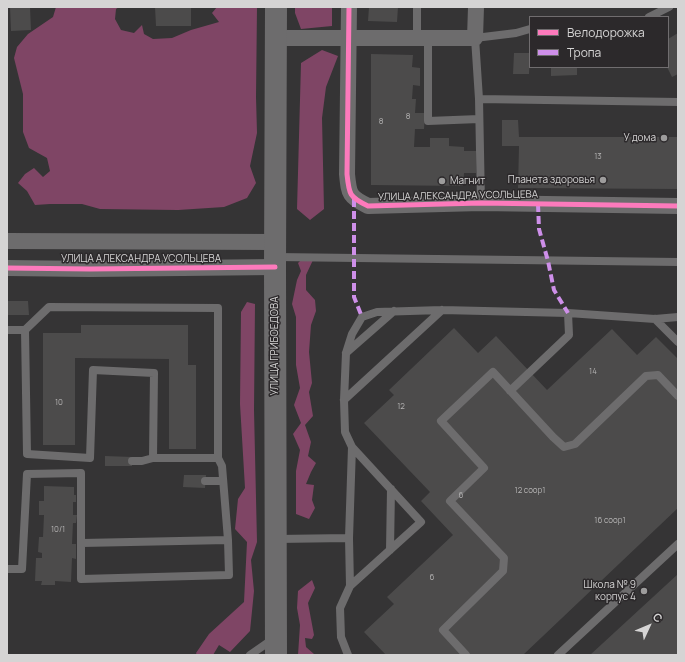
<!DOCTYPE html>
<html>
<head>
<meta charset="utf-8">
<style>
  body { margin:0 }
  #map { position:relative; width:685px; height:662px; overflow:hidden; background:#353435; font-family:Manrope,sans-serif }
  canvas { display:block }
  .frame { position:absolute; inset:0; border:8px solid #d5d4d4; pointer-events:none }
  .legend { position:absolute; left:529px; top:16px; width:140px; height:52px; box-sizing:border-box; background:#2c292b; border:1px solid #706d6f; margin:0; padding:5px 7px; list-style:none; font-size:12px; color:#d5d4d4 }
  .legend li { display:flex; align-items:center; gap:8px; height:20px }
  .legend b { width:20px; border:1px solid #706d6f }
  .north { position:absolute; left:629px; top:606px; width:40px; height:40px; -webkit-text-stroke:3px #2c292b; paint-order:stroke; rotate:46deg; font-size:11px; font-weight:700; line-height:16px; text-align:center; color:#d5d4d4 }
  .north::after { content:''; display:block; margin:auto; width:14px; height:18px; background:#d5d4d4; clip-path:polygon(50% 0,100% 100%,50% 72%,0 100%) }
</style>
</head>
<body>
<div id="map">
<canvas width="685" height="662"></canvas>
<div class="frame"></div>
<ul class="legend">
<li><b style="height:5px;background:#fd7abc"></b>Велодорожка</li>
<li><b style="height:5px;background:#ce8fe9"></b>Тропа</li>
</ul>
<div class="north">С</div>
</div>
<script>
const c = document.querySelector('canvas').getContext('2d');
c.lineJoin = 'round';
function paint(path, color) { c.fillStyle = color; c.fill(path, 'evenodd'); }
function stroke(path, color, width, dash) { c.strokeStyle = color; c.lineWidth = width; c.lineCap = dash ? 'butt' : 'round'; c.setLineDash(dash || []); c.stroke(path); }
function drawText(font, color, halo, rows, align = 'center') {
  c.font = font + ' Manrope,sans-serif'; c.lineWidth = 3; c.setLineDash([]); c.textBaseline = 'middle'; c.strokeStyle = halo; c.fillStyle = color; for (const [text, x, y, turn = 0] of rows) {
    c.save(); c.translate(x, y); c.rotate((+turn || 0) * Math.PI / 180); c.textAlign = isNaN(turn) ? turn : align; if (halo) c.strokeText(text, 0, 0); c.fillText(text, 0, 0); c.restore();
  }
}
paint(new Path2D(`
  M56,7H119L116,9L115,19L121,30L134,33L142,25L144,34L153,39L172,38L191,30L219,22L212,13L217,7H257L256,97L257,133L250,166L256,183L247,198L224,207L178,210L100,209L82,204H50L35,205L27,191L18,183L25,174L34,168L43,177L50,171L47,158L29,148L23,132V94L14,58L17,47L28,34L53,17Z
  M295,7H332V26L301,29L295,13Z
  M322,50L338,56L326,87L322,118L324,209L310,220L297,209L301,63Z
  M305,256L313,260L306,275V290L315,300L316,311L311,325L309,352L312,383L309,392L313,416L305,425L311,442L308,456L316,463L311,472L306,484L314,485L312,500L315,508L309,519L296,514V471L300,450L293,434L301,423L294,405L300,388L296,365V317L292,304L297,280L301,271L298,263Z
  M247,302L255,304L254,410L257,542L251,560L254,591L250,631L230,652L219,645L213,655H197L196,653L209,634L244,602L247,542L235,529L238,499L245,488L240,404L241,312Z
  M312,580L315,588L308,603L314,635L312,639L305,638L306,647L314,654L298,655L300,625L297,608L298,591Z`), '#7f4565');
paint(new Path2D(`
  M10,7H30L31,30L11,31Z
  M155,7H191V26H156Z
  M369,7H398L397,22L368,21Z
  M678,33V74L672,77L667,67H668V39Z
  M514,53H530L529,74H513Z
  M371,54L413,55L412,67L420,68V86L413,85L412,99H416L415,113H425L424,129H415L414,147H430V138H449V146L464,147V151H476V173H464L463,186L371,185Z
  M551,67H577V75L551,76Z
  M502,120H518L519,137H678V189L518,188L519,146H502Z
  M7,301H28L29,315H7Z
  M81,325H188V365H196V449H169V359L75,358V445H43V333H81Z
  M454,328L478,353L496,336L547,390L612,329L637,355L656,337L678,359V508L523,655H386L364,632L394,604L387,597L453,535L421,501L430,492L364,423L394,395L389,390Z
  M105,456L132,457V466H105Z
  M184,475H206L205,488L183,487Z
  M44,486L74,487V495H76V502H73V515H77L76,523H73L72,544H76V559L72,558L71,582L55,581V585H41L42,581H35L36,558H42V553L38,552L39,537H43L44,515H39V501H44Z
  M678,574V655H590Z`), '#4c4b4b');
stroke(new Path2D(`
  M417,7V38
  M649,17L669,7
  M428,38V121L479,119
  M479,99L678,102
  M481,203L479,99L475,38L516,33L530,29
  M276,257L678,262
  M655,319L678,342
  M7,330H25L49,307L218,308V458L222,466L228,540L229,575L81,579V473L27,474L22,569H7
  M25,330L27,454L90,458L93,370L154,373L153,458H218
  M346,353L394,311
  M510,391L569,335L568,313
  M344,400L442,310
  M132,461H142L153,458
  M205,481H223
  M276,539L349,538
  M82,543L228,540
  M390,550L391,489
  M350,586L421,522L352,447
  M250,655L273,639
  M348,655L341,637L340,608L350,586L349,538L352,447L345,432L344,400L346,353L352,334L362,317L377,312L442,310L568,313L655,319L678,317
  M466,655L443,630L503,571L504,558L450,501L484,468L441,421L493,372L553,437L564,447L575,444L646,376L658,375L678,396
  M558,655L678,544`), '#6d6c6d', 8);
stroke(new Path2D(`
  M349,7L347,174C349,194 349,197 368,206L481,203L678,206
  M276,38H475L476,7
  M7,241L275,242
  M7,268L90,269L275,267`), '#6d6c6d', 16);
stroke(new Path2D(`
  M276,655L275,267L276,7`), '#6d6c6d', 22);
stroke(new Path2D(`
  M354,199V297L362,317
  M538,204L539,229L548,261L554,290L568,313`), '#ce8fe9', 4, [8, 4]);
stroke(new Path2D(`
  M349,7L347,174C349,194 349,197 368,206L481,203L678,206
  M7,268L90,269L275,267`), '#fd7abc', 5);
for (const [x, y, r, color] of [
  [664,138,4,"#9d9c9c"],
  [603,180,4,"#9d9c9c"],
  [442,181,4,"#9d9c9c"],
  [644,591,4,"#9d9c9c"]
]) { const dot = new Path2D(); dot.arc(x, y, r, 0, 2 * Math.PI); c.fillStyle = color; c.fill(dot); stroke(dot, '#2c292b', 1.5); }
drawText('8px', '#b3b2b2', null, [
  ["8",408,117],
  ["8",381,122],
  ["13",598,157],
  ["14",593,372],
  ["10",59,403],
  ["12",401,407],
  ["12 соор1",530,491],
  ["6",461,496],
  ["16 соор1",610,521],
  ["10/1",58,530],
  ["6",432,578]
]);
drawText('10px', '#d5d4d4', '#2c292b', [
  ["У дома",656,138],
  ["Планета здоровья",595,180],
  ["Магнит",450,181,"left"],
  ["Школа № 9",636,585],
  ["корпус 4",636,597]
], 'right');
drawText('10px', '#d5d4d4', '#2c292b', [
  ["УЛИЦА АЛЕКСАНДРА УСОЛЬЦЕВА",458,196,-1],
  ["УЛИЦА АЛЕКСАНДРА УСОЛЬЦЕВА",141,259],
  ["УЛИЦА ГРИБОЕДОВА",275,346,-90]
]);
</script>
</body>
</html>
